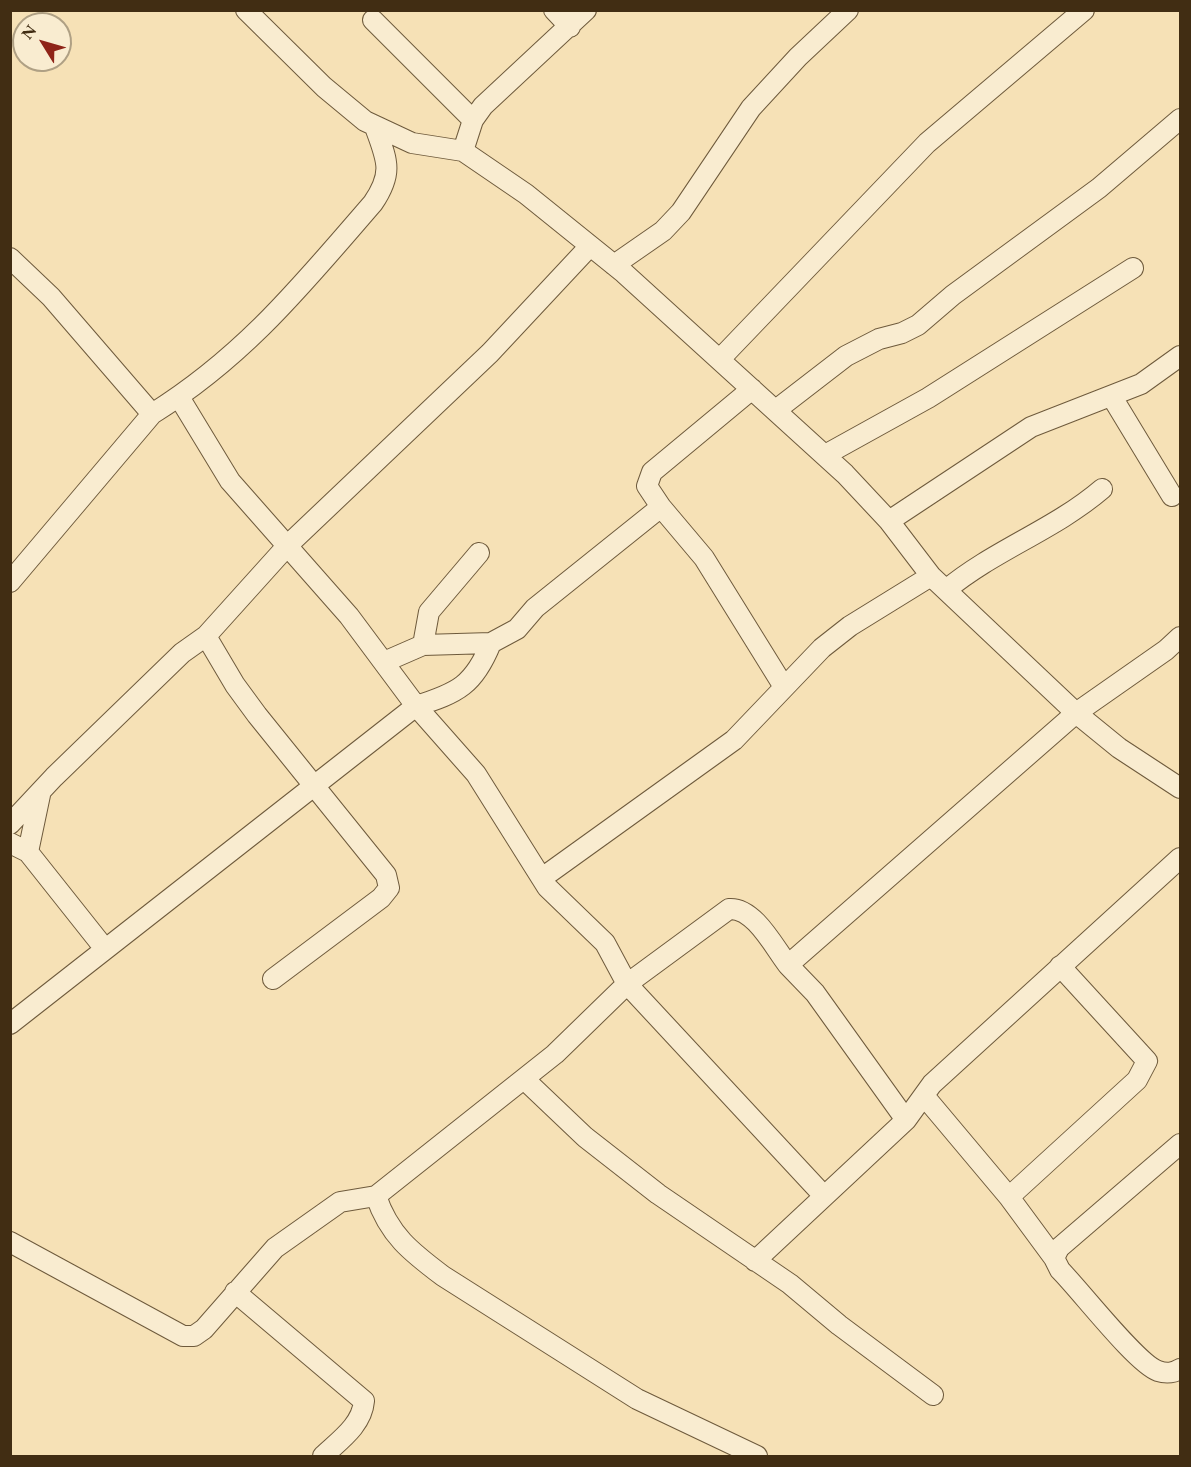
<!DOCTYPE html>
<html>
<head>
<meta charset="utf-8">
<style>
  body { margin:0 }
  #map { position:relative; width:1191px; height:1467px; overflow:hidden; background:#f6e1b6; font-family:"EB Garamond",serif }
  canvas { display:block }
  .frame { position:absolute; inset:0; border:12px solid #412d13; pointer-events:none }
  .north { position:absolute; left:12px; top:12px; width:60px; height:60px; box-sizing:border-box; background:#f9ecd0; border:2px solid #afa084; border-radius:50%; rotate:307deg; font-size:16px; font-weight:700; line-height:24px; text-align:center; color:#412d13 }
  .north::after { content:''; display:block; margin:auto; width:21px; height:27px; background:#8f2418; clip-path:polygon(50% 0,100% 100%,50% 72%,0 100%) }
</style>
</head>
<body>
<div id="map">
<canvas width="1191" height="1467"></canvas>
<div class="frame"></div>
<div class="north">N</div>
</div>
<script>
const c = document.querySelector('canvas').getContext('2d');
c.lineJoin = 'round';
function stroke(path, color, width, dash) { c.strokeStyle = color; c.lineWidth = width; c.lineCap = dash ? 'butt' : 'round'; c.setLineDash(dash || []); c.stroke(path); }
const minor = new Path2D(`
  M246,10L324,87L365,121L412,143L463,151L526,194L624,273L845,474L889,521L931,576L1076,713L1119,748L1180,788
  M554,10L570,27
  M373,20L473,120
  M463,151L473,120L483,106L586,10
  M10,258L51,297L152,414
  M614,265L663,231L681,212L751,108L798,57L848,10
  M720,359L927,143L1084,10
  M179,397L230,481L349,616L416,706L476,774L547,887L605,943L627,984L824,1196
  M1112,397L1172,496
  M776,410L846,356L879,339L902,333L918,325L953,295L1099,188L1180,119
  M825,455L928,398L1133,268
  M661,507L704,558L784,687
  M889,521L1031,427L1141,384L1180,356
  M10,582L152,414C245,356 302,285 373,203C394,172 387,160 375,127
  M946,590C994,550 1054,530 1102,489
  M206,636L235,685L257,715L386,875L389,888L381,898L273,979
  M423,645L429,612L479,553
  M384,662L423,645L491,643L517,629L535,608L661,507L647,486L652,472L752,389
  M10,824L54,777L182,653L206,636L288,545L490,353L590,246
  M10,843L28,852L105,949
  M28,852L40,795
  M542,878L734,740L822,648L850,626L931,576
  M10,1024L416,706C458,693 474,685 491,643
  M524,1079L585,1137L658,1194L790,1284L839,1325L933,1395
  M925,1097L1009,1197L1054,1258
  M906,1120L815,993L788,965L1076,713L1166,650L1180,637
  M1180,1144L1059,1248L1054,1258L1060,1270C1080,1290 1137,1364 1158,1371C1167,1374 1173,1373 1180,1369
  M376,1196C389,1235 411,1252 443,1276L637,1399L757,1456
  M1009,1197L1137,1080L1147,1061L1060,966
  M10,1242L183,1336H194L204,1329L275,1248L340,1202L376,1196L555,1054L627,984L729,909C754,907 774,947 788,965
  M755,1261L906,1120L932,1084L1180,858
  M235,1292L364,1401C362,1425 340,1440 323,1456`);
stroke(minor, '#6e5a3c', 22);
stroke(minor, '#f9ecd0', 20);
</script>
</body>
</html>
